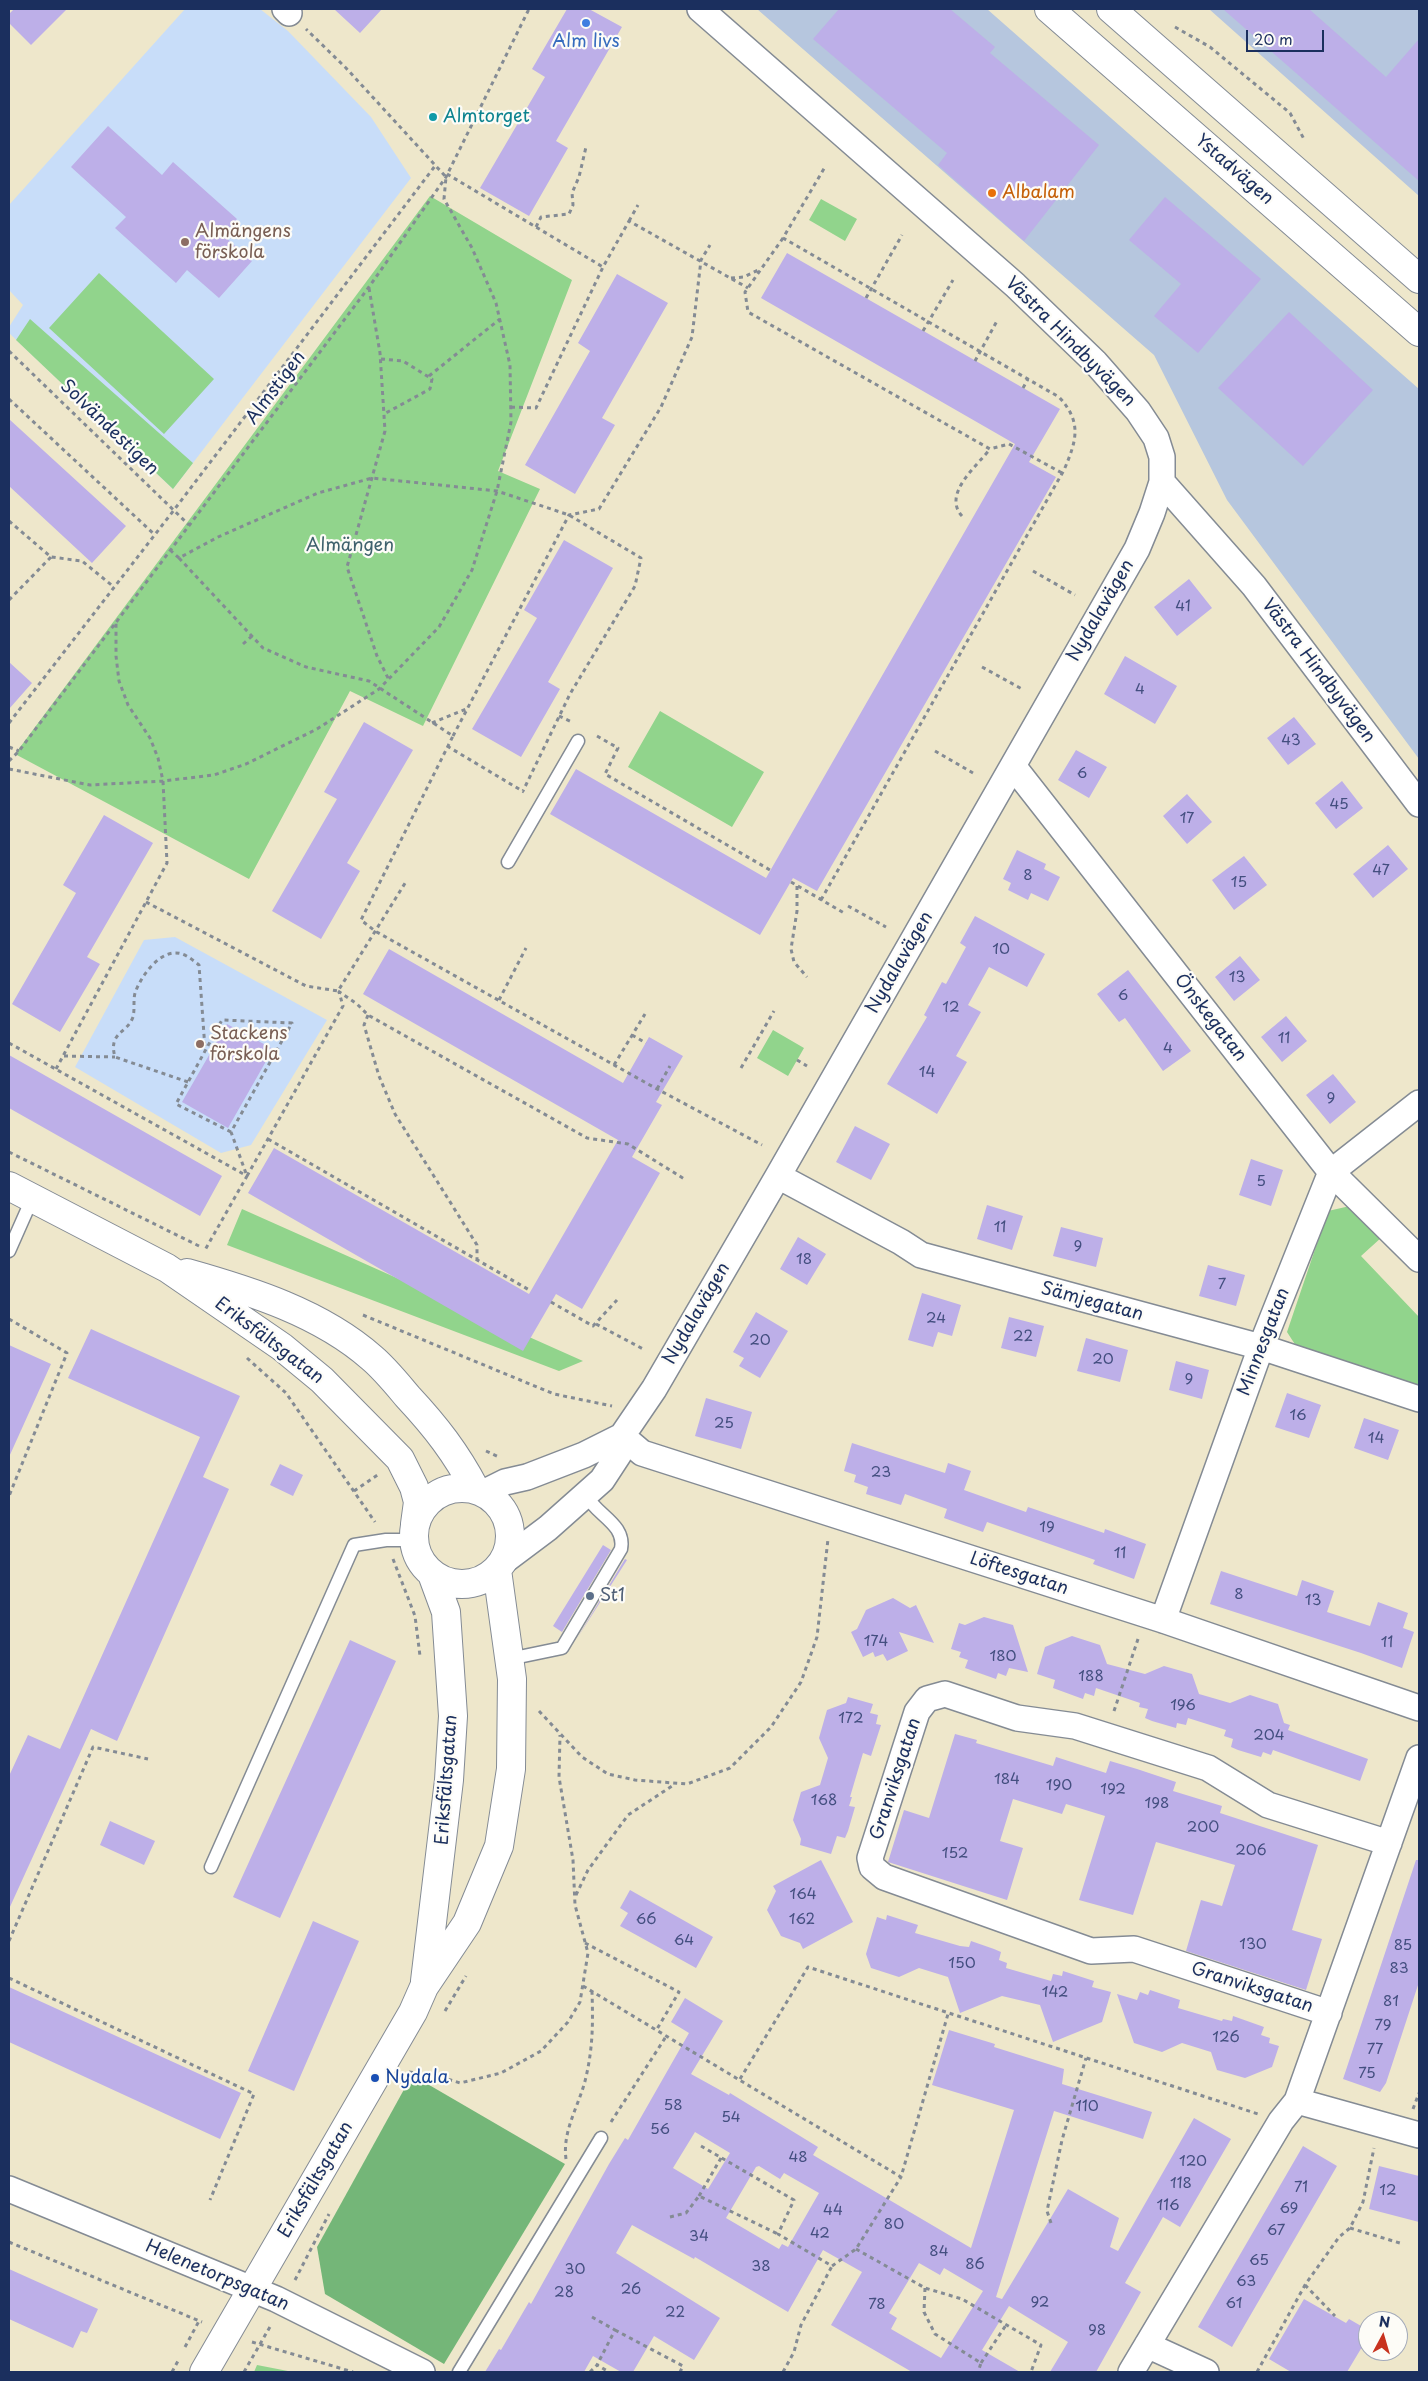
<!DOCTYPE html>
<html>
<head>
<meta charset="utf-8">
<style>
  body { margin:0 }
  #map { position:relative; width:1428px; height:2381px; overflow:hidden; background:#eee7cb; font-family:"Playpen Sans",sans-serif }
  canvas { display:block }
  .frame { position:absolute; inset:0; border:10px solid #1b2f5e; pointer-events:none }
  .north { position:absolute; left:1358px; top:2311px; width:50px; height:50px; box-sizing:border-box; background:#fdfcf7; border:1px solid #a3aaba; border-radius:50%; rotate:6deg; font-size:14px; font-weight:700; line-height:20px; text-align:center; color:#1b2f5e }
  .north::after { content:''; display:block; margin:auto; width:18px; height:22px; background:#c8321e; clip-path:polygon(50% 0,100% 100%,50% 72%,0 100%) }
  .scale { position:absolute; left:1246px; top:30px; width:78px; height:22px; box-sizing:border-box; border:2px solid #1b2f5e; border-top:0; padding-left:6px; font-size:15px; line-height:18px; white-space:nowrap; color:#1b2f5e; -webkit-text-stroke:4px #fdfcf7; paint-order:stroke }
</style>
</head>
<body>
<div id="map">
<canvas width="1428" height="2381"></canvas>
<div class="frame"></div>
<div class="north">N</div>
<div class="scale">20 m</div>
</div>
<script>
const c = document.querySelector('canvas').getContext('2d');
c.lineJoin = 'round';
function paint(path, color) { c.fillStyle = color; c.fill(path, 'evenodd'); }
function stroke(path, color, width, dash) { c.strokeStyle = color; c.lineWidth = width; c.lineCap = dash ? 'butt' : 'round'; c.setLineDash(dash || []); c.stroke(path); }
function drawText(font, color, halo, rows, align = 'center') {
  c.font = font + ' "Playpen Sans",sans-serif'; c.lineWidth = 4.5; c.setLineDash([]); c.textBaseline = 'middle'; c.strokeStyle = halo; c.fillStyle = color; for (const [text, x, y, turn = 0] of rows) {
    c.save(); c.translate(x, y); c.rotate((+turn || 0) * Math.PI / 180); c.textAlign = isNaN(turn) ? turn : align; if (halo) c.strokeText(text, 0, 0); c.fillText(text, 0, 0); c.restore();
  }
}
paint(new Path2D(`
  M185,9H260L288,31L371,117L411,178L173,489L9,333V327L23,305L9,290V205Z
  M175,937L327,1020L251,1145L221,1153L75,1067L144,940Z`), '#c8ddf9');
paint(new Path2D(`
  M757,9H987L1419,389V759L1227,500L1154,355Z
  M1209,9H1419V196Z`), '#b6c6de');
paint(new Path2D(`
  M430,196L572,280L498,471L540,489L423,726L350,691L249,879L15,754Z
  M821,199L857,219L845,241L809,220Z
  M99,273L214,379L164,434L49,328Z
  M30,319L193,463L173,489L16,340Z
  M660,711L764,772L732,827L628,767Z
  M773,1030L804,1048L788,1076L757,1058Z
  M1350,1206L1382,1237L1361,1256L1419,1317V1390L1298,1349L1287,1332L1328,1211Z
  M242,1209L583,1361L559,1371L227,1245Z
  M257,2365L293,2372H254Z`), '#91d48c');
paint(new Path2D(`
  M412,2075L565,2164L444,2364L325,2294L317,2247Z`), '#74b678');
paint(new Path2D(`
  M14,9H67L31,45L9,23V14Z
  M334,9H382L360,33Z
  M567,9H589L622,27L556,141L568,148L529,216L480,188L545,77L532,69Z
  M839,9H950L995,47L990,53L1099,145L1024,241L938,165L947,153L813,39Z
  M1223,9H1309L1386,77L1419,39V181Z
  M108,126L162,175L173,162L237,219L223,235L252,261L219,298L187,270L176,283L115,228L126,217L71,167Z
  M1165,197L1261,279L1198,353L1154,316L1181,284L1129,240Z
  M787,253L1060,409L1029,462L1056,477L817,891L793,878L760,935L550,814L576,769L766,878L1015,444L761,298Z
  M617,274L668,303L602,418L615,425L575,494L525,465L590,351L578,343Z
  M1289,312L1373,390L1303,466L1218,388Z
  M9,419L126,526L92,563L9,486Z
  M564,540L613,568L548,682L560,689L521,757L472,729L537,618L524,610Z
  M1189,579L1212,608L1177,636L1154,607Z
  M1125,656L1177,686L1155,724L1104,694Z
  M9,662L32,683L9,709Z
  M1294,717L1316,744L1288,765L1267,738Z
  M364,722L413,750L347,863L360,871L321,939L272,911L337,799L324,792Z
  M1076,750L1107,767L1089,798L1058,780Z
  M1342,781L1363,808L1336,829L1315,803Z
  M1187,794L1212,822L1187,844L1163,816Z
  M104,815L153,843L87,957L100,964L60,1032L12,1004L76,893L63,885Z
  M1388,845L1408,869L1373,898L1353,874Z
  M1017,850L1046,864L1044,869L1060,877L1048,901L1031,893L1028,900L1008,890L1011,883L1003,879Z
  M1244,856L1267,885L1234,910L1212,880Z
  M975,916L1045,954L1027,987L989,967L968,1005L981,1012L956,1056L967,1062L937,1114L887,1084L927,1017L924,1015L942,982L946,984L966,947L960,943Z
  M389,949L623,1083L649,1037L683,1056L656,1102L662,1105L632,1157L660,1173L582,1309L556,1294L523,1351L248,1193L274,1148L529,1294L618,1140L363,994Z
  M1240,956L1260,980L1234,1001L1215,977Z
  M1128,970L1191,1051L1163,1071L1125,1018L1119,1022L1097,994Z
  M1286,1016L1307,1041L1282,1062L1261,1037Z
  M227,1024L273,1049L228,1128L182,1102Z
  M9,1055L222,1176L200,1216L9,1108Z
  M1333,1074L1356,1102L1330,1124L1306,1095Z
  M855,1126L890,1144L871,1180L836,1162Z
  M1251,1159L1283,1170L1271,1206L1239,1195Z
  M987,1205L1023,1216L1012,1250L977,1239Z
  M1061,1227L1103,1238L1096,1267L1053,1256Z
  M798,1237L826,1254L807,1285L780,1269Z
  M1208,1265L1245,1275L1236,1306L1199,1296Z
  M922,1293L961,1305L952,1336L938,1332L933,1347L908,1340Z
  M756,1312L788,1331L760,1378L739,1366L744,1358L733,1352Z
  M1009,1317L1044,1326L1036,1357L1001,1348Z
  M91,1329L240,1396L203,1477L229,1489L117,1741L91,1729L9,1909V1776L28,1735L60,1749L200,1437L68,1378Z
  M1086,1338L1128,1350L1120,1382L1077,1371Z
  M9,1345L51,1364L9,1457Z
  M1176,1361L1209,1370L1202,1399L1169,1390Z
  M1287,1393L1321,1405L1309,1438L1275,1427Z
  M706,1398L752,1412L741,1449L695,1436Z
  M1364,1418L1399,1430L1388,1460L1354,1448Z
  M852,1443L945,1473L948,1463L971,1471L964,1490L1026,1512L1028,1507L1104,1533L1105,1529L1146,1544L1134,1579L1093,1564L1095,1560L987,1522L983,1532L944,1518L947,1509L905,1494L901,1505L866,1494L868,1487L854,1482L856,1475L844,1471Z
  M280,1464L303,1475L293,1496L270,1485Z
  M603,1545L611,1550L562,1632L553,1626Z
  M625,1559L627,1560L576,1640Z
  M1221,1571L1297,1596L1302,1580L1334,1591L1327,1612L1370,1626L1378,1602L1408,1613L1403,1628L1414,1632L1402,1668L1361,1653L1210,1604Z
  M893,1598L910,1608L916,1605L934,1643L899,1632L908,1651L887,1661L883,1654L875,1657L873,1652L863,1657L851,1632L857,1629L866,1610Z
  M984,1617L1013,1625L1028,1672L1009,1668L1006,1676L998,1673L996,1679L965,1668L968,1660L959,1657L961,1652L951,1649L959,1623L965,1625Z
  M1072,1636L1100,1645L1107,1664L1145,1674L1164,1666L1192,1674L1199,1694L1230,1703L1250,1695L1278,1704L1284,1723L1290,1725L1288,1730L1368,1759L1360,1781L1273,1750L1271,1755L1263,1752L1261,1757L1238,1750L1231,1747L1233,1739L1224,1736L1226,1730L1188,1718L1186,1725L1177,1723L1176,1728L1152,1721L1145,1718L1148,1709L1139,1707L1140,1703L1096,1688L1094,1696L1085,1693L1083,1699L1053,1688L1055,1680L1037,1674L1045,1647Z
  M350,1640L396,1661L280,1918L233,1897Z
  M848,1697L873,1704L870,1713L878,1715L876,1724L881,1725L871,1756L863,1753L850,1797H852L849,1806L855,1807L848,1831L845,1838L837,1836L831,1854L800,1845L801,1839L793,1820L801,1792L820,1785L828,1758L819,1738L827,1710L846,1703Z
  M955,1734L977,1740L976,1743L1053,1766L1056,1757L1106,1773L1110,1761L1137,1769L1176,1782L1173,1791L1222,1806L1220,1813L1318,1845L1292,1930L1322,1939L1306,1990L1186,1951L1201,1900L1222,1906L1235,1865L1156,1842L1133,1915L1079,1900L1105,1816L1066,1804L1062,1814L1013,1799L1000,1841L1023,1848L1007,1900L888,1862L904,1810L929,1818Z
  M110,1821L155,1841L144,1865L100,1845Z
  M821,1860L853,1922L803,1949L800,1943L781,1936L767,1910L776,1891L773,1886Z
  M1416,1860H1419V1982L1386,2083L1380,2092L1343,2079Z
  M630,1890L713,1937L696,1968L620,1926L628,1913L620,1908Z
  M887,1915L918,1925L915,1933L960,1946L969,1947L971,1941L994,1949L1001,1952L999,1960L1007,1963L1006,1968L1051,1981L1053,1974L1062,1976L1063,1971L1094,1981L1092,1987L1111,1992L1102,2022L1053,2042L1040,2005L1002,1996L960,2013L948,1977L919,1968L899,1977L871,1968L866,1954L877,1917L886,1920Z
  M313,1921L359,1941L294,2091L248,2071Z
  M9,1987L241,2093L220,2139L9,2042Z
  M1150,1990L1180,2000L1178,2008L1222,2021L1223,2019L1232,2021L1233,2016L1264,2027L1261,2035L1270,2038L1269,2043L1279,2046L1272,2067L1245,2078L1217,2070L1211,2052L1182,2043L1162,2052L1134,2043L1117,1994L1137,2000L1140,1992L1148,1995Z
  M685,1998L723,2021L691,2074L729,2095L730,2093L818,2147L813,2155L971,2248L1014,2110L932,2085L949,2030L995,2044L994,2047L1064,2069L1062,2084L1152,2112L1143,2139L1054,2111L996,2297L1002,2299L1068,2189L1119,2218L1110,2247L1118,2251L1194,2118L1231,2139L1180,2227L1163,2217L1125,2283L1141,2292L1096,2372H1050L1068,2342L1009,2306L982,2350L1020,2372H912L831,2325L862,2272L823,2250L788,2312L695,2257L694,2259L632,2225L616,2253L720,2318L694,2360L654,2336L633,2372H621L593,2356L584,2372H485L499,2349L501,2350L529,2302L531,2304L609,2164L625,2138L628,2140L689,2033L671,2022ZM695,2132L730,2153L708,2189L673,2168ZM759,2166L780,2179L784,2173L819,2193L788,2247L782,2244L779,2249L726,2218L756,2167ZM919,2263L940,2275L944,2268L983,2291L941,2358L891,2329L897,2318L889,2313Z
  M1303,2146L1337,2166L1232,2347L1198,2327Z
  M1379,2166L1419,2176V2222L1369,2209Z
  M9,2269L98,2309L87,2333L81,2331L73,2348L9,2319Z
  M1304,2299L1346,2323L1349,2319L1368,2330V2337L1347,2372H1291L1269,2359Z`), '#bdafe8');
const lane = new Path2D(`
  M508,862L578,741
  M9,1251L32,1199
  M509,1659L562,1648L621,1549C626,1524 596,1515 586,1495
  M211,1867L354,1545L386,1540H414
  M459,2372L601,2138`);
const street = new Path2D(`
  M285,9L289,13
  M700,9L1015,285L1095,362L1138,411L1156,438L1162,457V482L1254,586L1419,804
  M1013,766L1331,1172L1419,1259
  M778,1176L901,1242L921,1255L1261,1347L1419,1399
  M622,1436L642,1453L1163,1620L1419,1708
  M483,1493L505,1482L527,1477L584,1455L622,1436
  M504,1561L548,1528L602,1480L619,1454L622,1436L654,1389L778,1176L1137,549L1152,513L1162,482
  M1163,1620L1261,1347L1331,1172L1419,1103
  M1329,2013L1134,1949L1091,1951L884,1877L872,1867L870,1858L917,1712L927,1699L945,1694L1017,1718L1075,1726L1208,1768L1268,1805L1389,1843
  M1297,2101L1419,2135
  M9,2189L276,2299L422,2372
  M1147,2345L1206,2372
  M1131,2372L1281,2121L1297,2101L1419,1758`);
const secondary = new Path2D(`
  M1049,9L1419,332
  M1111,9L1419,279
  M9,1186L167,1268L282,1347L322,1380L400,1459L414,1487L418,1502L415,1524
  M187,1273C251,1291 321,1313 372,1358C385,1369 397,1384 408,1397C436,1427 456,1453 475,1489
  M414 1536a48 48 0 1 1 96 0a48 48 0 1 1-96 0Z
  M425,1981L449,1780L453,1716L446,1612L432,1574
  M204,2372L413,2012L424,1987L467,1923L499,1846L511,1769L512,1679L497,1570`);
stroke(lane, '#848b94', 15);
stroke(street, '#848b94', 28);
stroke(secondary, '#848b94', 30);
stroke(new Path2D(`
  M1175,27L1210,47L1290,113L1305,141
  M447,174L603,267
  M629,221L638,205
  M536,227L541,217L569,214L573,205L572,193L579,177L586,147
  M783,238L745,292L748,312L990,449L1009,444L1062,473
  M731,278L744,277L760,269
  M369,288L380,353L385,431L347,567L377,656L389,680
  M866,298L902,235
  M923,331L953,280
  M9,351L189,525
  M381,359L403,361L432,379L430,389L384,414
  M975,361L998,319
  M429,376L500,319
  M1023,388L1028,379
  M9,399L155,535
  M511,407L536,408L603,267L629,221L748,288
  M962,516C942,494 977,466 990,449
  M9,521L51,557L82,561L114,587
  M170,550L179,558L218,537L318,493L372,478L497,491L569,515L641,558L635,586L570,694L523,791
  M179,558L263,648L306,667L369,681L453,736L361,920L375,931L657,1089L762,1145
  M1033,571L1075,595
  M9,600L51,557
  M243,644L252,636
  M982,667L1022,689
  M559,716L572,722
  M9,723L174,510L435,166
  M432,723L466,709
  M453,736L569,515L599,509L661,407L692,337L701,260L710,245
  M597,736L618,748L605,774L770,870
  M447,746L524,792
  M9,747L19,751
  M935,751L973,773
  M9,761L19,751L369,287L446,177L529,9
  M9,769L90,785L163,781L214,775L246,764L317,729L379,689L439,627L472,570L497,491L511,422L510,365L496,303L472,248L444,199L446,177L346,68L306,29
  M791,882L844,913
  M797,886V911L791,949L794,962L807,977
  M821,900L1064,470C1077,440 1082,422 1059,397L783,238L825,167
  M146,902L306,986L338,991L407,880
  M848,906L886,927
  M338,991L357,1004L368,1015L587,1138L628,1144L686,1180
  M499,1000L526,948
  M368,1015L364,1025L379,1076L395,1114L477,1245V1260
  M632,1035L646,1043
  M9,1043L247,1176L205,1250
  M64,1056L115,1057
  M797,1060L807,1066
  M614,1065L645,1014
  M741,1068L774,1011
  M56,1069L167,863L163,781L158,758L150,738L128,705L119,681L116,656V623
  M188,1082L115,1057C108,1032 127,1034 133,1017C135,1009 133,1001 135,993C141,976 161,947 182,954C188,956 194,961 199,965L205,1049
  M657,1089L670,1066
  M231,1132L176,1104L222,1020L292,1023L231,1132L247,1176
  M268,1139L531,1291
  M9,1152L201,1247
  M247,1176L343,1006L339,992
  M551,1302L593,1326L617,1300
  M363,1315L554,1394L612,1406
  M9,1319L67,1353L9,1496
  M596,1324L645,1350
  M247,1358L286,1393L375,1522
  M486,1451L499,1457
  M354,1491L379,1474
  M393,1559L415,1616L420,1656
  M539,1711L582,1757L608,1774L635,1780L687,1784L730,1768L771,1727L801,1682L817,1637L828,1539
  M1114,1711L1138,1639
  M576,1895L588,1870L628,1815L675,1784
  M9,1941L93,1747L148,1759
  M585,1943L679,1992L657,2029
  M9,1978L254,2094L210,2200
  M583,1986L901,2177L948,2014
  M445,2011L466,1976
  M409,2072L438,2076L460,2083L501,2073L541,2051L568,2022L580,2002L588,1953L575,1905L573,1860L559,1777L560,1735
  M740,2079L808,1967L1258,2114
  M1413,2109L1419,2093
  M611,2122L667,2035
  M701,2146L794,2200L778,2234L832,2266L856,2249L901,2177
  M566,2159C562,2130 580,2104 586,2077C593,2047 593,2022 592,1992
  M699,2196L721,2158
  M670,2217L686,2213L699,2196L778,2234
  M1051,2223L1047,2211L1062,2140L1086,2058
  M1350,2228L1403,2244
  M9,2242L202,2322
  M856,2249L925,2288L962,2299L1041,2345L1031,2372
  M295,2280L329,2214
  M1305,2285L1335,2316
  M925,2288L924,2312L935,2334L981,2363L978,2372
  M592,2317L615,2330L597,2365
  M615,2330L683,2366L680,2372
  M252,2342L353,2372
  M185,2347L199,2321
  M981,2363L1006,2325
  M172,2372L179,2359
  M244,2372L271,2325
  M590,2372L597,2365L609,2372
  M783,2372L794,2352L801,2325L832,2266
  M1257,2372L1305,2285L1339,2237L1350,2228L1363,2202L1374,2148`), '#848b94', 3, [4, 4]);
stroke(lane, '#fff', 12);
stroke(street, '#fff', 25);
stroke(secondary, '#fff', 28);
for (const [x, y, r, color] of [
  [586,23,5,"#3f7fe0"],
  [433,117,5,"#0f9aa8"],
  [992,193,5,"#e8710a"],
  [185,242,5,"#8d6e63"],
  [200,1044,5,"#8d6e63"],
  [590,1596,5,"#5c6f8a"],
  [375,2078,5,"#1a4fb4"]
]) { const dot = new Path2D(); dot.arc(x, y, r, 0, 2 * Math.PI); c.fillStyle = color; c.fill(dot); stroke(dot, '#fdfcf7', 2); }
drawText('15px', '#444f80', null, [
  ["41",1183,607],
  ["4",1140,690],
  ["43",1291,741],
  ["6",1082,774],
  ["45",1339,805],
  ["17",1187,819],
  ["47",1381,871],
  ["8",1028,876],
  ["15",1239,883],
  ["10",1001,950],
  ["13",1237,978],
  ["6",1123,996],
  ["12",951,1008],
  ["11",1284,1039],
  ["4",1168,1049],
  ["14",927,1073],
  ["9",1331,1099],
  ["5",1261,1182],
  ["11",1000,1228],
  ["9",1078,1247],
  ["18",804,1260],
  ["7",1222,1285],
  ["24",936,1319],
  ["22",1023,1337],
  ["20",760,1341],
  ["20",1103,1360],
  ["9",1189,1380],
  ["16",1298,1416],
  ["25",724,1424],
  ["14",1376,1439],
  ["23",881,1473],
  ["19",1047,1528],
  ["11",1120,1554],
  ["8",1239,1595],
  ["13",1313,1601],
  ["174",876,1642],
  ["11",1387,1643],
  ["180",1003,1657],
  ["188",1091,1677],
  ["196",1183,1706],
  ["172",851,1719],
  ["204",1269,1736],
  ["184",1007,1780],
  ["190",1059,1786],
  ["192",1113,1790],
  ["168",824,1801],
  ["198",1157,1804],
  ["200",1203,1828],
  ["206",1251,1851],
  ["152",955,1854],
  ["164",803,1895],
  ["66",646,1920],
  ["162",802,1920],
  ["64",684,1941],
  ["130",1253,1945],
  ["85",1403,1946],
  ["150",962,1964],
  ["83",1399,1969],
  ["142",1055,1993],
  ["81",1391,2002],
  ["79",1383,2026],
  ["126",1226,2038],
  ["77",1375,2050],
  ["75",1367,2074],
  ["58",673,2106],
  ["110",1087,2107],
  ["54",731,2118],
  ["56",660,2130],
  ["48",798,2158],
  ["120",1193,2162],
  ["118",1181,2184],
  ["71",1301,2188],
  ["12",1388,2191],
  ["116",1168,2206],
  ["69",1289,2209],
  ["44",833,2211],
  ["80",894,2225],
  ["67",1276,2231],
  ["42",820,2234],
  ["34",699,2237],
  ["84",939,2252],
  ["65",1259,2261],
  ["86",975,2265],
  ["38",761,2267],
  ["30",575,2270],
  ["63",1246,2282],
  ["26",631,2290],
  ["28",564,2293],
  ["92",1040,2303],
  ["61",1234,2304],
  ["78",877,2305],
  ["22",675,2313],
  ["98",1097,2331]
]);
drawText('18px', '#366cbe', '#fdfcf7', [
  ["Alm livs",586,42]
]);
drawText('18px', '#0d838f', '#fdfcf7', [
  ["Almtorget",443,117]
], 'left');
drawText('18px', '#1b2f5e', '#fdfcf7', [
  ["Ystadvägen",1234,170,41],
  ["Västra Hindbyvägen",1070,342,45],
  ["Almstigen",276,388,-53],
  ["Solvändestigen",109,428,44],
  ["Nydalavägen",1101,611,-60],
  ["Västra Hindbyvägen",1318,671,53],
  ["Nydalavägen",900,963,-60],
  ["Önskegatan",1210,1018,52],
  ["Sämjegatan",1092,1302,15],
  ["Nydalavägen",697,1314,-60],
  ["Eriksfältsgatan",269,1341,37],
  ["Minnesgatan",1264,1342,-69],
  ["Löftesgatan",1019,1574,18],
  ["Granviksgatan",896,1779,-72],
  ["Eriksfältsgatan",447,1780,-86],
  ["Granviksgatan",1252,1988,18],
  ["Eriksfältsgatan",316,2180,-60],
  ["Helenetorpsgatan",217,2276,23]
]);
drawText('18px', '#c56008', '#fdfcf7', [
  ["Albalam",1002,193]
], 'left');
drawText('18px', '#785e54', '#fdfcf7', [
  ["Almängens",195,232],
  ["förskola",195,253],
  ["Stackens",210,1034],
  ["förskola",210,1055]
], 'left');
drawText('18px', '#3e616c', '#fdfcf7', [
  ["Almängen",350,546]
]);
drawText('18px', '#4e5e75', '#fdfcf7', [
  ["St1",600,1596]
], 'left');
drawText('18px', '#164399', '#fdfcf7', [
  ["Nydala",385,2078]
], 'left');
</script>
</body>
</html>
